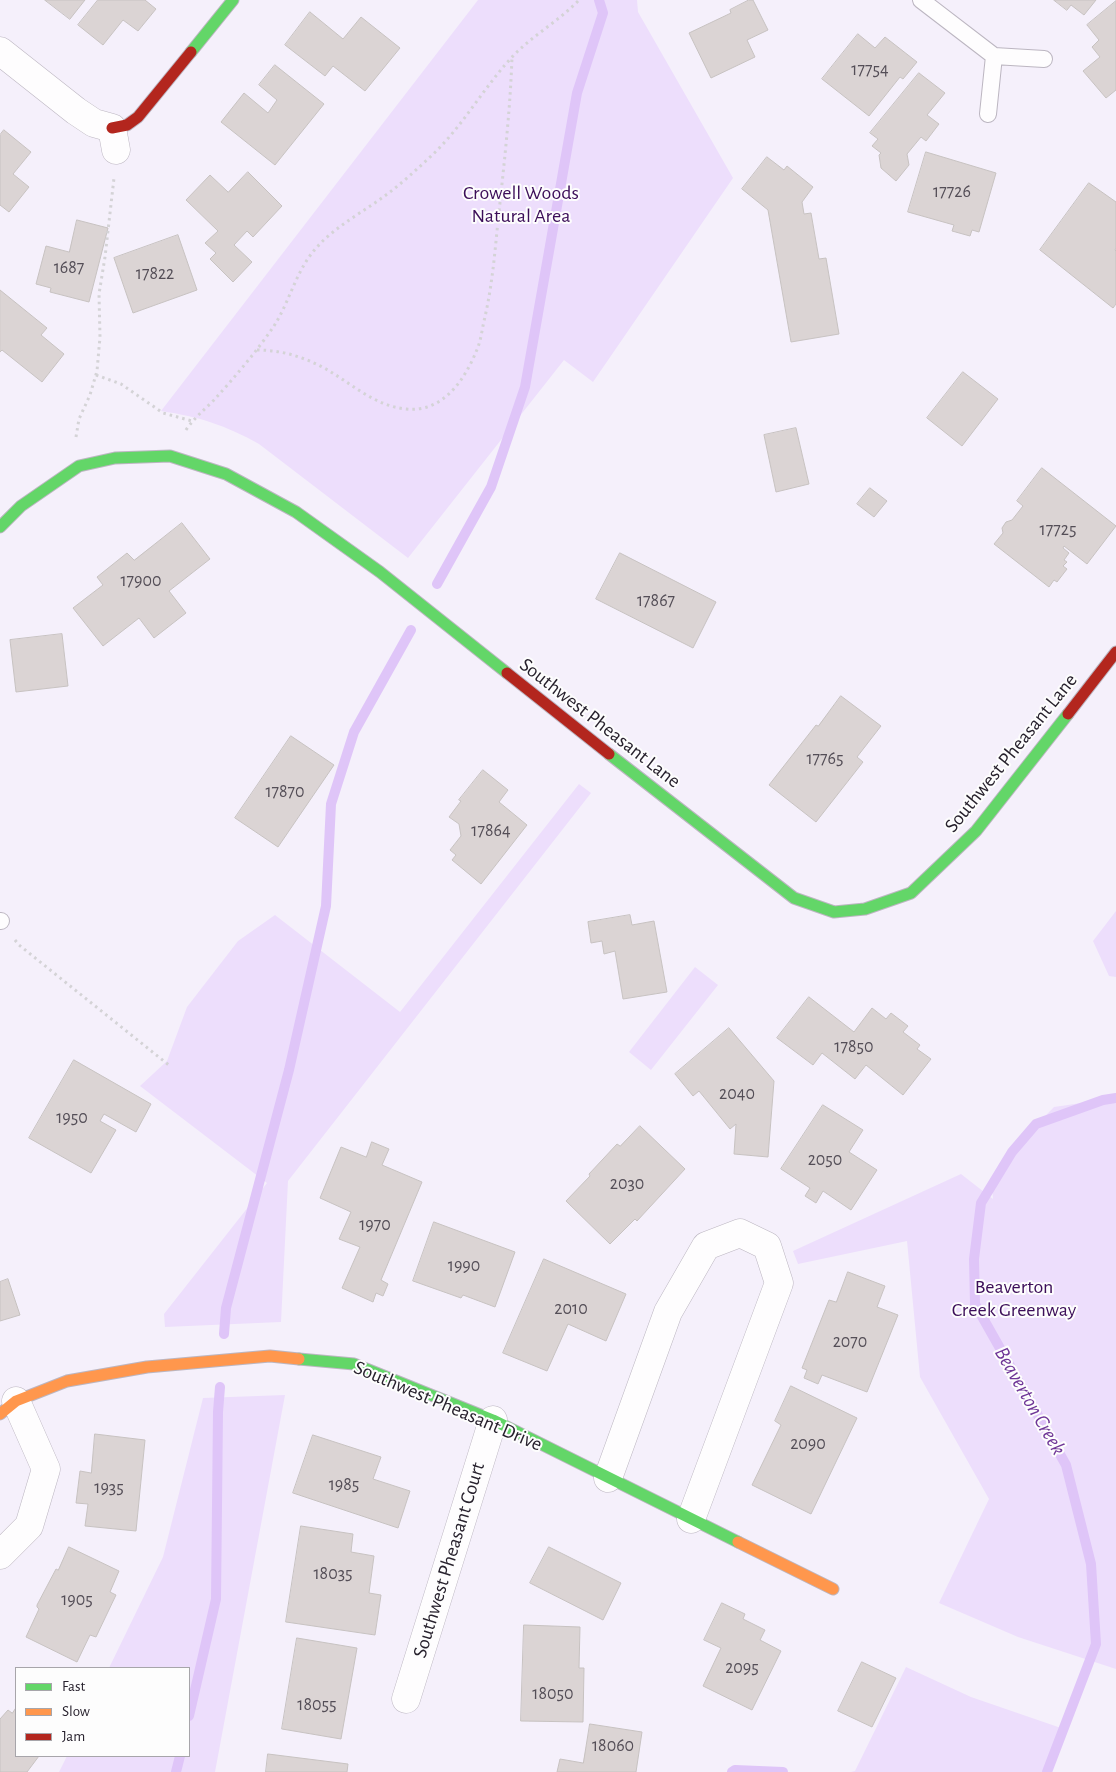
<!DOCTYPE html>
<html>
<head>
<meta charset="utf-8">
<style>
  body { margin:0 }
  #map { position:relative; width:1116px; height:1772px; overflow:hidden; background:#f5f0fb; font-family:"Alegreya Sans",sans-serif }
  canvas { display:block }
  .legend { position:absolute; left:15px; top:1667px; width:175px; height:90px; box-sizing:border-box; background:#fdfdfd; border:1px solid #a7a5aa; margin:0; padding:6px 9px; list-style:none; font-size:15px; color:#27212d }
  .legend li { display:flex; align-items:center; gap:10px; height:25px }
  .legend b { width:25px; border:1px solid #a7a5aa }
</style>
</head>
<body>
<div id="map">
<canvas width="1116" height="1772"></canvas>
<ul class="legend">
<li><b style="height:6px;background:#63d668"></b>Fast</li>
<li><b style="height:6px;background:#ff974d"></b>Slow</li>
<li><b style="height:6px;background:#b3261e"></b>Jam</li>
</ul>
</div>
<script>
const c = document.querySelector('canvas').getContext('2d');
c.lineJoin = 'round';
function paint(path, color) { c.fillStyle = color; c.fill(path, 'evenodd'); }
function stroke(path, color, width, dash) { c.strokeStyle = color; c.lineWidth = width; c.lineCap = dash ? 'butt' : 'round'; c.setLineDash(dash || []); c.stroke(path); }
function drawText(font, color, halo, rows, align = 'center') {
  c.font = font + ' "Alegreya Sans",sans-serif'; c.lineWidth = 4; c.setLineDash([]); c.textBaseline = 'middle'; c.strokeStyle = halo; c.fillStyle = color; for (const [text, x, y, turn = 0] of rows) {
    c.save(); c.translate(x, y); c.rotate((+turn || 0) * Math.PI / 180); c.textAlign = isNaN(turn) ? turn : align; if (halo) c.strokeText(text, 0, 0); c.fillText(text, 0, 0); c.restore();
  }
}
paint(new Path2D(`
  M478,0H637L638,12L733,178L593,382L564,360L408,558L259,444C225,425 200,417 161,411Z
  M579,784L591,793L288,1181L281,1322L165,1327L164,1314L267,1183L140,1086L167,1061L187,1007L238,941L275,915L400,1012Z
  M1116,911V977L1109,976L1093,941Z
  M695,967L718,985L651,1070L629,1052Z
  M1116,1098V1669L1018,1637L939,1603L989,1499L920,1377L907,1241L798,1264L793,1251L961,1174L993,1199L992,1187L1006,1161L1017,1145L1054,1107Z
  M285,1395L215,1772H59L67,1756H189V1668H109L163,1557L203,1398Z
  M906,1667L971,1697L1061,1728L1043,1772H851L855,1771Z`), '#eddefc');
stroke(new Path2D(`
  M437,584L491,487L525,387L577,93L603,13L599,0
  M224,1334L226,1308L289,1070L326,906L331,804L354,732L411,630
  M189,1716L216,1599L218,1412L220,1387
  M176,1772L180,1756
  M732,1772L735,1770L783,1772
  M1047,1772L1096,1644L1091,1564L1066,1465L975,1304L974,1259L981,1203L1012,1152L1036,1124L1103,1100L1116,1098`), '#dfc5f8', 10);
const building = new Path2D(`
  M45,0H85L70,19Z
  M98,0H145L156,9L138,31L123,20L103,45L78,25Z
  M749,0H753L768,30L747,40L755,57L711,78L689,33L731,13L730,10Z
  M1054,0H1096L1084,15L1071,5L1067,10Z
  M1116,1V90L1106,98L1083,71L1100,57L1092,47L1099,40L1087,25Z
  M310,12L343,39L361,17L400,48L365,91L333,66L325,76L285,45Z
  M858,34L875,48L885,37L917,62L903,79L900,77L869,116L822,79Z
  M275,65L324,104L275,165L221,122L244,93L268,113L277,100L259,85Z
  M919,73L945,93L927,115L939,124L926,141L921,137L907,154L909,165L896,181L881,168L879,155L881,153L872,146L878,139L870,133Z
  M4,130L31,152L13,174L29,187L9,212L0,205V135Z
  M926,152L996,173L979,232L972,230L970,236L952,231L954,225L908,212Z
  M767,157L784,170L787,166L813,187L802,202L804,214L811,213L819,259L826,258L839,334L791,342L768,210L742,189Z
  M248,172L282,206L253,237L247,231L234,245L252,262L233,282L210,259L216,253L205,243L218,231L186,200L210,175L228,192Z
  M1089,183L1116,202V248L1115,250L1116,251V304L1113,308L1040,250Z
  M77,220L108,228L89,302L50,292L51,288L36,284L46,246L69,252Z
  M178,235L197,290L133,313L114,258Z
  M0,290L47,328L41,335L64,354L42,382L2,350L0,352Z
  M963,372L998,399L962,446L927,418Z
  M796,428L809,484L776,492L764,435Z
  M1042,468L1116,526L1087,564L1064,546L1063,548L1069,553L1064,560L1067,562L1063,566L1067,569L1057,582L1054,580L1049,587L994,544L1003,533L1002,528L1006,522L1012,520L1023,506L1017,501Z
  M870,488L887,501L874,517L857,504Z
  M182,523L210,559L169,591L186,613L154,638L139,618L103,646L73,608L103,585L97,577L127,553L134,560Z
  M620,553L716,602L693,648L596,599Z
  M62,634L68,686L16,692L10,640Z
  M841,696L881,726L857,757L863,762L816,822L769,785L816,725L818,726Z
  M291,736L334,765L278,847L235,818Z
  M483,770L508,790L499,802L527,825L481,884L452,860L456,855L450,850L461,836L459,824L449,817L461,801L459,800Z
  M630,915L632,925L654,921L667,992L623,999L615,951L604,954L602,941L591,943L588,922Z
  M809,997L854,1032L872,1008L886,1019L891,1013L908,1026L903,1032L920,1045L917,1049L931,1059L903,1095L866,1065L855,1079L822,1053L813,1065L777,1038Z
  M729,1028L774,1081L768,1157L734,1154L736,1124L730,1129L699,1091L693,1096L675,1074Z
  M74,1060L151,1104L136,1132L104,1114L100,1121L116,1130L91,1173L29,1138Z
  M823,1105L863,1130L849,1152L877,1170L851,1210L823,1191L816,1203L805,1196L810,1188L781,1169Z
  M640,1126L685,1169L637,1221L635,1219L610,1244L566,1201L590,1176L589,1174L617,1144L620,1146Z
  M372,1142L389,1149L382,1165L422,1182L381,1280L388,1284L383,1296L376,1293L373,1302L342,1288L360,1247L339,1239L351,1212L320,1198L341,1147L366,1157Z
  M434,1222L515,1252L495,1307L463,1295L461,1298L413,1281Z
  M544,1259L626,1294L606,1341L568,1324L547,1371L503,1353Z
  M848,1272L885,1286L877,1307L898,1315L867,1392L822,1375L818,1384L804,1378L807,1370L802,1368L829,1300L836,1302Z
  M8,1279L20,1315L0,1321V1282Z
  M791,1386L857,1418L811,1514L752,1485L781,1425L775,1421Z
  M95,1434L145,1440L136,1531L85,1526L88,1504L76,1503L80,1471L91,1473Z
  M313,1435L381,1457L373,1479L410,1491L398,1528L293,1493Z
  M301,1526L353,1534L351,1552L374,1556L369,1593L381,1595L375,1635L286,1622Z
  M69,1547L119,1571L110,1592L116,1595L96,1637L90,1635L77,1662L26,1637L39,1609L37,1607V1605L56,1569L58,1570Z
  M549,1547L621,1583L603,1620L530,1583Z
  M722,1603L745,1614L743,1619L765,1630L760,1640L781,1651L752,1710L703,1686L721,1648L704,1640Z
  M524,1625L580,1627L579,1668H584L583,1722L521,1721Z
  M297,1638L357,1648L341,1739L282,1729Z
  M862,1662L896,1678L872,1727L838,1711Z
  M16,1708V1756H39L27,1772H0V1719L8,1710L12,1713Z
  M590,1724L642,1732L636,1772H557L560,1759L583,1763Z
  M268,1754L348,1764L347,1772H266Z`);
paint(building, '#dbd4d4');
stroke(building, '#c7c2c1', 1);
const lane = new Path2D(`
  M921,0L994,56L988,114
  M994,56L1044,59
  M0,921H1`);
const street = new Path2D(`
  M0,51L76,111L94,123L112,128L116,150
  M608,1478L668,1312L706,1246L740,1233L767,1246L779,1283L691,1519
  M0,1555L29,1526L46,1469L16,1401
  M406,1699L493,1420`);
const fast = new Path2D(`
  M191,52L233,0
  M0,527L21,506L79,466L115,458L170,456L226,474L296,512L380,572L507,673
  M609,754L794,898L834,912L865,909L911,893L976,831L1068,714
  M299,1359L354,1364L493,1420L738,1542`);
const slow = new Path2D(`
  M0,1414L16,1401L67,1381L147,1367L270,1356L299,1359
  M738,1542L833,1589`);
const jam = new Path2D(`
  M112,128L127,125L138,117L191,52
  M507,673L609,754
  M1068,714L1116,652`);
stroke(lane, '#bcb6c1', 18);
stroke(street, '#bcb6c1', 29);
stroke(fast, '#bcb6c1', 13);
stroke(slow, '#bcb6c1', 13);
stroke(jam, '#bcb6c1', 13);
stroke(new Path2D(`
  M257,350C282,350 304,357 326,369C352,384 375,406 406,409C444,413 466,378 478,347C481,339 482,330 484,321C491,292 494,262 497,231C503,173 510,116 512,57
  M96,375L121,384L163,413L192,421
  M186,430C194,418 204,410 214,400C234,378 257,351 274,326C290,301 296,270 317,247C336,226 363,212 386,195C401,184 415,171 429,158C462,128 483,88 513,56C533,35 559,21 579,0
  M76,437L79,419L90,395L97,371L100,337L99,294L105,257L114,178
  M15,940L19,945L170,1066`), '#d4d3d6', 3, [2.5, 4]);
stroke(lane, '#fefdfe', 16);
stroke(street, '#fefdfe', 28);
stroke(fast, '#63d668', 11);
stroke(slow, '#ff974d', 11);
stroke(jam, '#b3261e', 11);
drawText('18px', '#544e57', null, [
  ["17754",870,70],
  ["17726",952,192],
  ["1687",69,268],
  ["17822",155,274],
  ["17725",1058,530],
  ["17900",141,581],
  ["17867",656,601],
  ["17765",825,759],
  ["17870",285,792],
  ["17864",491,831],
  ["17850",854,1047],
  ["2040",737,1094],
  ["1950",72,1118],
  ["2050",825,1160],
  ["2030",627,1184],
  ["1970",375,1225],
  ["1990",464,1266],
  ["2010",571,1309],
  ["2070",850,1342],
  ["2090",808,1444],
  ["1985",344,1485],
  ["1935",109,1488],
  ["18035",333,1574],
  ["1905",77,1600],
  ["2095",742,1668],
  ["18050",553,1694],
  ["18055",317,1705],
  ["18060",613,1746]
]);
drawText('20px', '#3c0e59', '#fdfdfd', [
  ["Crowell Woods",521,193],
  ["Natural Area",521,216],
  ["Beaverton",1014,1287],
  ["Creek Greenway",1014,1310]
]);
drawText('20px', '#27212d', '#fdfdfd', [
  ["Southwest Pheasant Lane",600,723,38],
  ["Southwest Pheasant Lane",1011,753,-51],
  ["Southwest Pheasant Drive",448,1406,23],
  ["Southwest Pheasant Court",449,1560,-73]
]);
drawText('italic 21px', '#6f3697', '#fdfdfd', [
  ["Beaverton Creek",1030,1401,60]
]);
</script>
</body>
</html>
